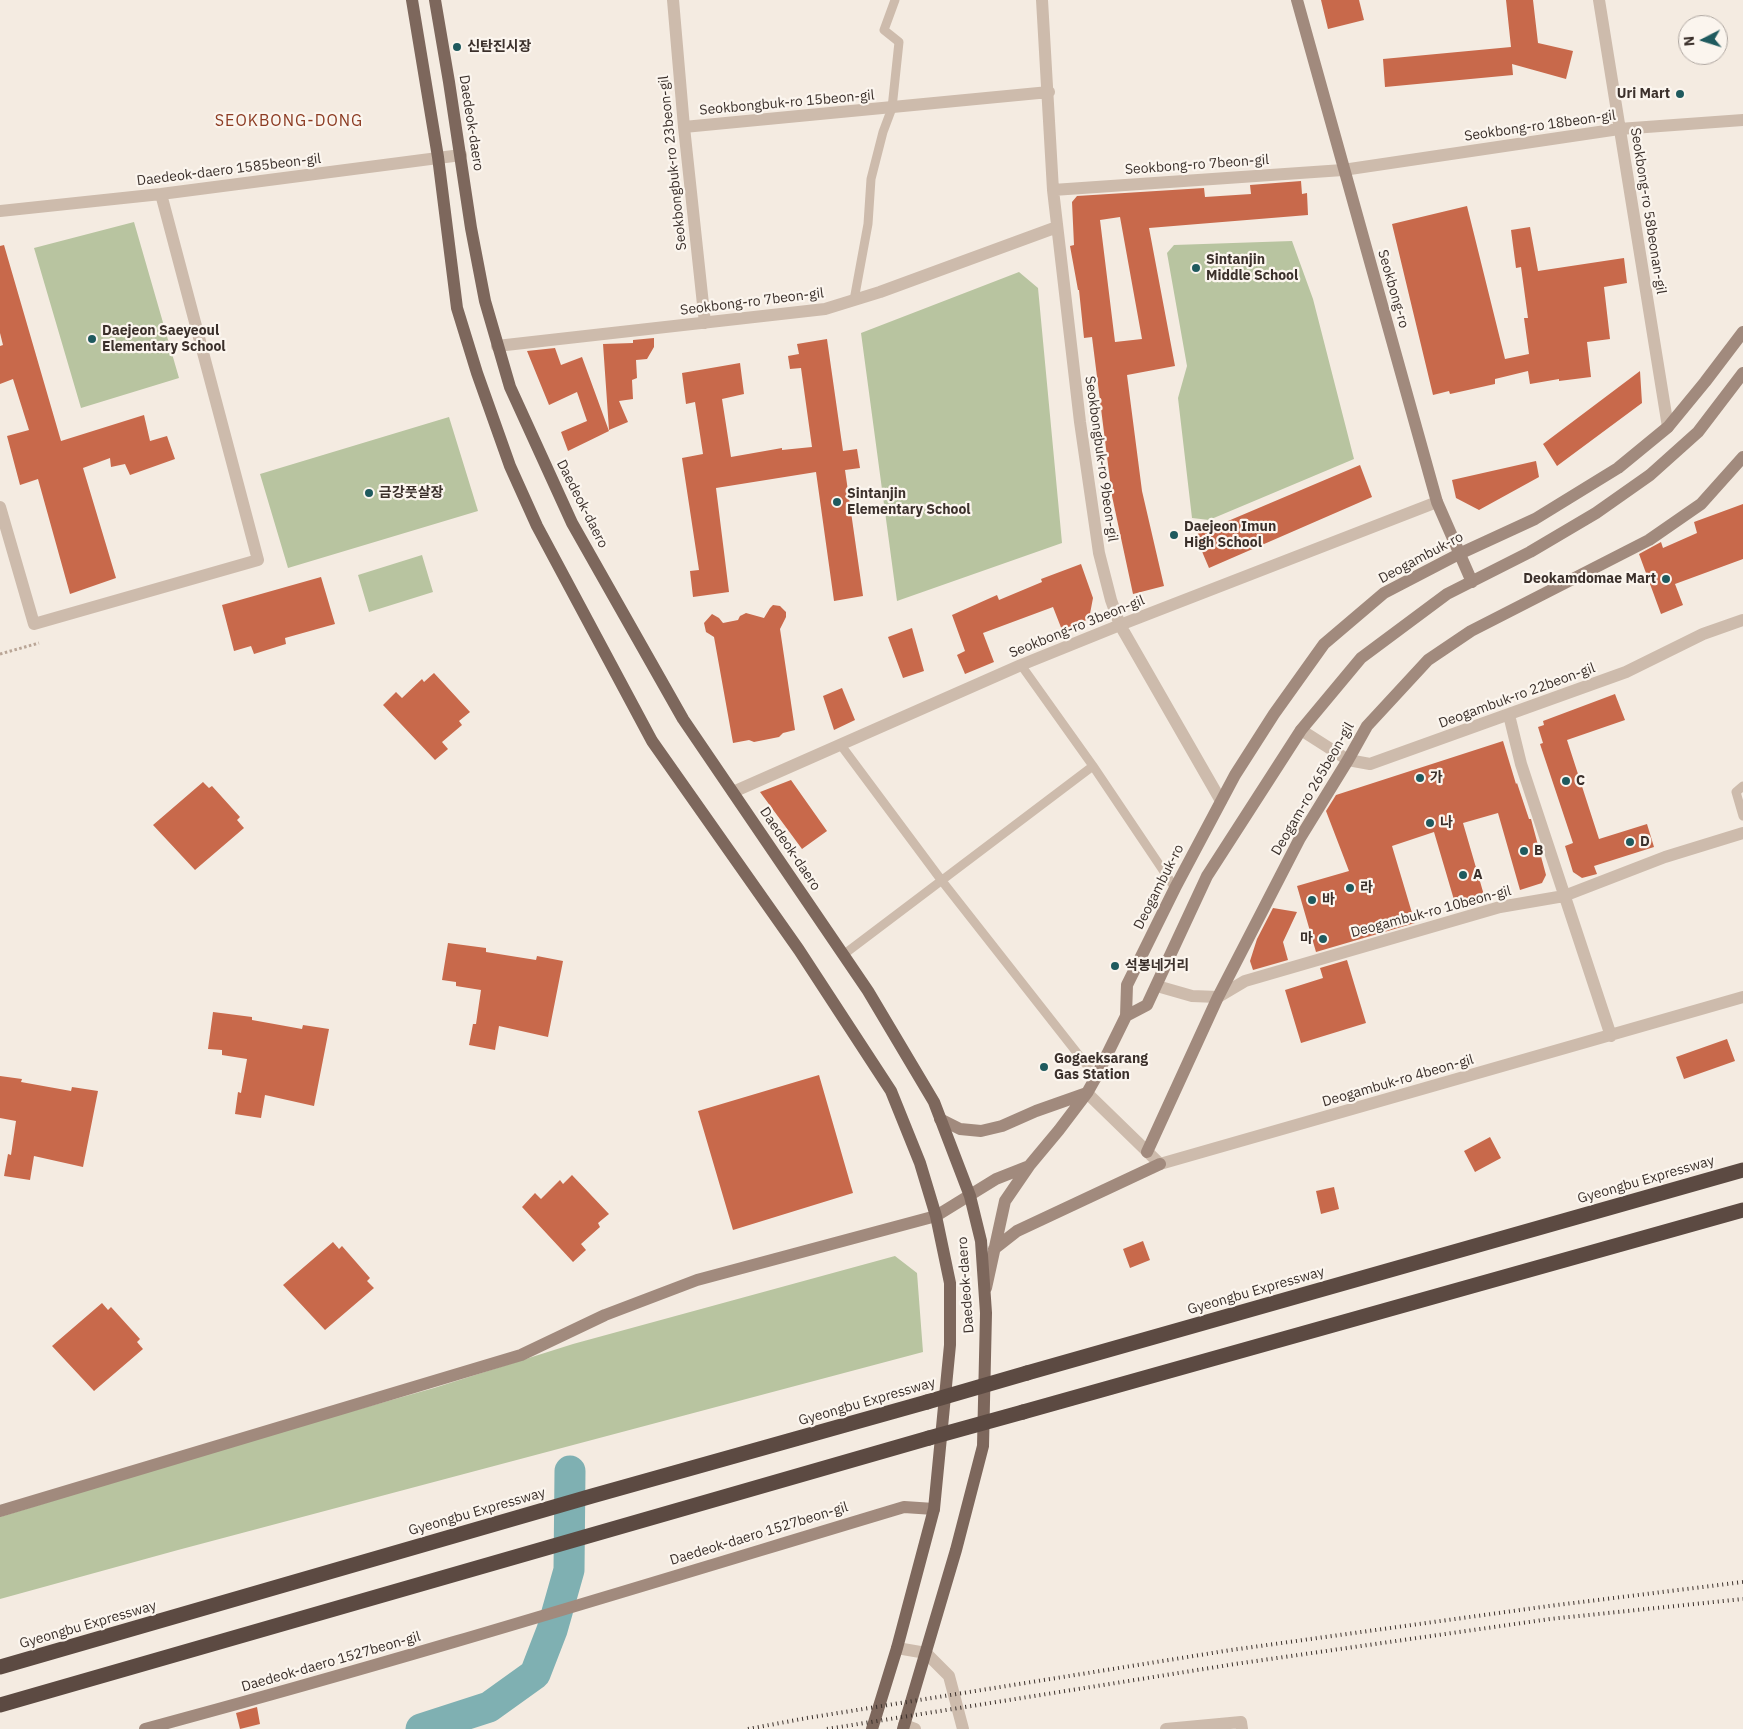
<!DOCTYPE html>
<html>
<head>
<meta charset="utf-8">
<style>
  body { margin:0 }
  #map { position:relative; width:1743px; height:1729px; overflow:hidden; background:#f4ebe1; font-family:"IBM Plex Sans",sans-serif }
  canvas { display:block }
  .north { position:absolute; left:1678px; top:15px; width:50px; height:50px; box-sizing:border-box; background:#fbf5ee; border:1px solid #aea6a0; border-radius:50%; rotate:265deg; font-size:14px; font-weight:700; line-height:20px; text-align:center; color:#3b302b }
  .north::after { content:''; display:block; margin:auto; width:18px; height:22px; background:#1f5a5e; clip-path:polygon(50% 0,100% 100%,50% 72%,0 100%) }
</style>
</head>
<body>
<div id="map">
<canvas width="1743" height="1729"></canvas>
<div class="north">N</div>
</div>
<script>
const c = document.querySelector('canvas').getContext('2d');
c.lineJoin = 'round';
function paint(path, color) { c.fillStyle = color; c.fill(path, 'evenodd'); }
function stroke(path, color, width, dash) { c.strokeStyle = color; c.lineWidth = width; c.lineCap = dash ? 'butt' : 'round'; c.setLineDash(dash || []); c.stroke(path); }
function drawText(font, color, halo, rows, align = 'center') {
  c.font = font + ' "IBM Plex Sans","Noto Sans KR",sans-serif'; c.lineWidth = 4.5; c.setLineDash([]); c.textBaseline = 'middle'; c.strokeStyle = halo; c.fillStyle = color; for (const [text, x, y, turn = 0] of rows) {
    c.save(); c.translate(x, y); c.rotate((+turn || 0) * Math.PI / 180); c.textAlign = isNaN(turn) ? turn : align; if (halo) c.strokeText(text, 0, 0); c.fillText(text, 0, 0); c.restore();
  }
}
paint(new Path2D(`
  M134,222L179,378L81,408L34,248Z
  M1292,241L1313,299L1354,459L1209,520L1192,518L1178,398L1187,366L1167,253L1174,245Z
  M1019,272L1038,288L1062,543L897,601L861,333Z
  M449,417L478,511L288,568L260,474Z
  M422,555L433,592L369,612L358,575Z
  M895,1256L917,1273L923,1352L178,1550L0,1599V1517L257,1438L434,1388L573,1344Z`), '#b8c4a0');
stroke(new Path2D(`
  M421,1729L489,1707L535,1674L552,1630L569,1570L570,1471`), '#7fb0b2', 31);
paint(new Path2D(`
  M1321,0H1359L1364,20L1328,29Z
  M1506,0H1533L1538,43L1573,51L1566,79L1512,64L1513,75L1385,87L1383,59L1511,47Z
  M1301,181L1302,194L1307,193L1308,215L1149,228L1175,366L1127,375L1142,491L1164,586L1133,594L1112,496L1092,337L1084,338L1079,290H1078L1070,246L1074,245L1072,202L1077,196L1204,188L1205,197L1251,194L1250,185ZM1120,217L1142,339L1115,342L1100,220Z
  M1467,206L1505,359L1529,354L1524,318H1528L1521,267L1516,268L1511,230L1530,227L1538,271L1624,258L1627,283L1604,287L1610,339L1587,342L1591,377L1559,381V379L1530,384L1528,371L1495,379V384L1450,394L1449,391L1433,395L1392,224Z
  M4,245L61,441L144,415L150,441L167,436L175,459L130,475L125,464L111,467L110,458L83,468L116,578L70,594L38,479L20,485L7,436L29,430L13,379L0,384V346L3,345L0,333V246Z
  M654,338V347L647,359L636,360L637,378L632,380L633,399L619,401L628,422L609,430L603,344L633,343V340Z
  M827,339L843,451L857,449L860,468L845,470L863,596L834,601L816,472L716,488L729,592L693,597L690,571L699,570L682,458L703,454L695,402L686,404L682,373L740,363L744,394L722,399L731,457L782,448V450L812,447L801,368L790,369L788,356L799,354L797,344Z
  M555,348L561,365L582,357L609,431L568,451L561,432L587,421L577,392L549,405L527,351Z
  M1640,371L1642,403L1557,466L1543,444Z
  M1536,461L1539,477L1479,510L1456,498L1452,480Z
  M1360,465L1372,497L1209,568L1195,535Z
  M1743,504V559L1675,584L1683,605L1661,614L1639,554L1661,542L1663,548L1697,533L1694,522Z
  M1081,564L1093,598L1089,619L1062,630L1053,607L983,633L994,662L965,674L957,655L965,651L952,615L997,595L999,600L1042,582L1041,579Z
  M321,577L335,624L285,638L286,644L254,654L251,646L234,651L222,605Z
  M773,605L780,606L786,612V617L780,629L795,730L783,733L779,737L754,742L749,740L733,743L714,637L706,632L704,623L712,614L719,618L723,623L738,620L740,616L746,613L764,618L770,608Z
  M912,628L924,671L903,678L888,637Z
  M434,673L470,712L459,721L462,725L442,742L448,749L435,760L383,705L396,692L402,698L422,679L424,682Z
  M842,688L855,720L834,730L823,696Z
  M1615,694L1625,720L1567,740L1599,839L1647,824L1654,847L1594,866L1597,874L1582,878L1573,872L1565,846L1573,843L1540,744L1543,743L1538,727L1544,725L1543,721Z
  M1503,741L1516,784L1517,783L1529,819H1531L1546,875L1542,883L1520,890L1498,813L1463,823L1486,902L1457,910L1434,832L1392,846L1415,923L1316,952L1297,886L1349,871L1326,811L1336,795Z
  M791,780L827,831L802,849L760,792Z
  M203,782L209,788L212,786L240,817L237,820L244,828L195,870L153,825Z
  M1273,908L1297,912L1283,942L1288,960L1253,970L1250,961L1257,939Z
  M448,943L486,948V952L536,960L537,956L563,961L548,1037L499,1026L495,1050L469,1045L473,1024H476L481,990L456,986V982L442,980Z
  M1347,960L1366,1023L1301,1043L1285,990L1323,978L1320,968Z
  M213,1012L252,1017V1020L302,1029L303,1025L329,1029L314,1106L265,1095L261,1118L235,1114L238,1092L241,1093L247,1059L222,1055V1050L208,1049Z
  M1727,1039L1735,1061L1684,1079L1676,1057Z
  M819,1075L853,1193L733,1230L698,1111Z
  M0,1076L22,1079L21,1082L71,1091L72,1087L98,1091L83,1167L34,1156L30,1180L4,1176L8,1154L11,1155L16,1121L0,1118Z
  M1490,1137L1501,1158L1475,1172L1464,1151Z
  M572,1175L609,1214L598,1223L600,1227L581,1244L586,1250L573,1262L522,1207L535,1193L541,1199L560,1180L563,1184Z
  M1334,1187L1339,1209L1321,1214L1316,1191Z
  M1143,1241L1150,1260L1130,1268L1123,1249Z
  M333,1242L339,1249L342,1246L370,1278L367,1281L374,1288L325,1330L283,1285Z
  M102,1303L108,1310L111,1307L140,1339L137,1342L143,1349L94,1391L52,1346Z
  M257,1707L260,1724L240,1729L236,1713Z`), '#c8694b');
stroke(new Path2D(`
  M0,654L39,643`), '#b9a596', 3, [2.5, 2.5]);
stroke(new Path2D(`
  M854,300L868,224L871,179L883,132L892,108L899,42L884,30L895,0
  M1021,665L1093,766L1175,888
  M840,744L942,881L1096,1077
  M1743,786L1736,792L1743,816
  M843,955L1093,766`), '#cdbbac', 9);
stroke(new Path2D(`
  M673,0L684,127L705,323
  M1042,0L1053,190L1080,422L1099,553L1111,600L1120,625L1221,801
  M1599,0L1668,427
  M684,127L1049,92
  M1053,190L1343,170L1619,129L1743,120
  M0,211L161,194L461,155
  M497,346L825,309L880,292L1057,227
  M0,507L34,624L258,560L161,194
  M1509,715L1521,764L1611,1036
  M1301,730L1348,760L1370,764L1626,672L1703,634L1743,620
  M733,792L1021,665L1120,625L1437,502
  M1157,986L1192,996L1218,997L1245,981L1500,907L1564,896L1665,857L1743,833
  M1087,1093L1160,1164L1743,997
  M897,1648L926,1653L949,1676L963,1729
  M904,1725L915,1729
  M1166,1729L1241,1722L1242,1729`), '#cdbbac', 12);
stroke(new Path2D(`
  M1297,0L1437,502L1472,582
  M1126,1016L1147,1005L1207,876L1301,730L1361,658L1447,594L1530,552L1596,513L1650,475L1698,432L1743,373
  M940,1119L960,1129L981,1131L1002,1126L1036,1111L1087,1093
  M1147,1152L1218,997L1300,838L1348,760L1367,726L1428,660L1471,631L1649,540L1701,504L1743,457
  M994,1249L1017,1231L1160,1164
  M986,1288L1005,1201L1029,1166L1059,1130L1087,1093L1096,1077L1126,1016L1127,985L1175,888L1235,775L1274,714L1324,644L1384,593L1459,554L1535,519L1618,468L1668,427L1705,382L1743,332
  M0,1511L521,1355L605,1315L697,1280L936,1216L996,1179L1029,1166
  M145,1729C400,1661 651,1583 904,1507L934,1509`), '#a18a7d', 12);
stroke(new Path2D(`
  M412,0L438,157L457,308L477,373L510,466L537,526L652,741L799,950L891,1091L920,1163L936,1216L950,1283V1345L934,1509L897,1648L872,1729
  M435,0L449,82L471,228L485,301L510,387L572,523L683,719L868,991L934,1102L970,1196L981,1241L986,1313L983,1446L956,1550L903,1729`), '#7d675c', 12);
stroke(new Path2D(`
  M1027,1373L1743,1170
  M1023,1412L1743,1210
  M0,1667L592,1496L927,1402
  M0,1705L929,1438`), '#5c4a42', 15);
stroke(new Path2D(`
  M748,1729L807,1718L1231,1650L1549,1606L1743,1582
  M827,1729L1235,1664L1550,1619L1743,1599`), '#3b302b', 4, [1, 4]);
stroke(new Path2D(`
  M927,1402L1027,1373
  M929,1438L1023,1412`), '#5c4a42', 15);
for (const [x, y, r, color] of [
  [457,47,5,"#1f5a5e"],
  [1680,94,5,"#1f5a5e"],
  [1196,268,5,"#1f5a5e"],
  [92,339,5,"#1f5a5e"],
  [369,493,5,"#1f5a5e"],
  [837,502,5,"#1f5a5e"],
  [1174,535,5,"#1f5a5e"],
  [1666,579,5,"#1f5a5e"],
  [1420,778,5,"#1f5a5e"],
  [1566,781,5,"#1f5a5e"],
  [1430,823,5,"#1f5a5e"],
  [1630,842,5,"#1f5a5e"],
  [1524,851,5,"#1f5a5e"],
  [1463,875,5,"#1f5a5e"],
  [1350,888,5,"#1f5a5e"],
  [1312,900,5,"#1f5a5e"],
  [1323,939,5,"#1f5a5e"],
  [1115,966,5,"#1f5a5e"],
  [1044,1067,5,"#1f5a5e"]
]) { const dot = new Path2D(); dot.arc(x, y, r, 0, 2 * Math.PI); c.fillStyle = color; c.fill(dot); stroke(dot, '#fbf5ee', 2); }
drawText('bold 14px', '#3b302b', '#fbf5ee', [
  ["신탄진시장",467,47],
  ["Uri Mart",1670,94,"right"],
  ["Sintanjin",1206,260],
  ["Middle School",1206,276],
  ["Daejeon Saeyeoul",102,331],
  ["Elementary School",102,347],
  ["금강풋살장",379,493],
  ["Sintanjin",847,494],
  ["Elementary School",847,510],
  ["Daejeon Imun",1184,527],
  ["High School",1184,543],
  ["Deokamdomae Mart",1656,579,"right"],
  ["가",1430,778],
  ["C",1576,781],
  ["나",1440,823],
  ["D",1640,842],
  ["B",1534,851],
  ["A",1473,875],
  ["라",1360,888],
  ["바",1322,900],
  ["마",1313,939,"right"],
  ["석봉네거리",1125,966],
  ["Gogaeksarang",1054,1059],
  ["Gas Station",1054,1075]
], 'left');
drawText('14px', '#3b302b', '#fbf5ee', [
  ["Seokbongbuk-ro 15beon-gil",787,103,-5],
  ["Daedeok-daero",471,123,81],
  ["Seokbong-ro 18beon-gil",1540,126,-8],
  ["Seokbongbuk-ro 23beon-gil",673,163,-96],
  ["Seokbong-ro 7beon-gil",1197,165,-4],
  ["Daedeok-daero 1585beon-gil",229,170,-7],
  ["Seokbong-ro 58beonan-gil",1648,211,81],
  ["Seokbong-ro",1393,289,74],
  ["Seokbong-ro 7beon-gil",752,302,-7],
  ["Seokbongbuk-ro 9beon-gil",1101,459,82],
  ["Daedeok-daero",582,504,63],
  ["Deogambuk-ro",1421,558,-28],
  ["Seokbong-ro 3beon-gil",1077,627,-22],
  ["Deogambuk-ro 22beon-gil",1517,696,-20],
  ["Deogam-ro 265beon-gil",1313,789,-60],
  ["Daedeok-daero",790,849,56],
  ["Deogambuk-ro",1159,887,-63],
  ["Deogambuk-ro 10beon-gil",1431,912,-15],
  ["Deogambuk-ro 4beon-gil",1398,1081,-16],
  ["Gyeongbu Expressway",1646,1180,-16],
  ["Daedeok-daero",966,1285,-94],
  ["Gyeongbu Expressway",1256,1291,-16],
  ["Gyeongbu Expressway",867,1402,-16],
  ["Gyeongbu Expressway",477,1512,-16],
  ["Daedeok-daero 1527beon-gil",759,1534,-17],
  ["Gyeongbu Expressway",88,1625,-16],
  ["Daedeok-daero 1527beon-gil",331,1662,-16]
]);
c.letterSpacing = '1px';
drawText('16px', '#8c3b22', '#fbf5ee', [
  ["SEOKBONG-DONG",289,121]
]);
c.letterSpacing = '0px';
</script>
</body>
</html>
